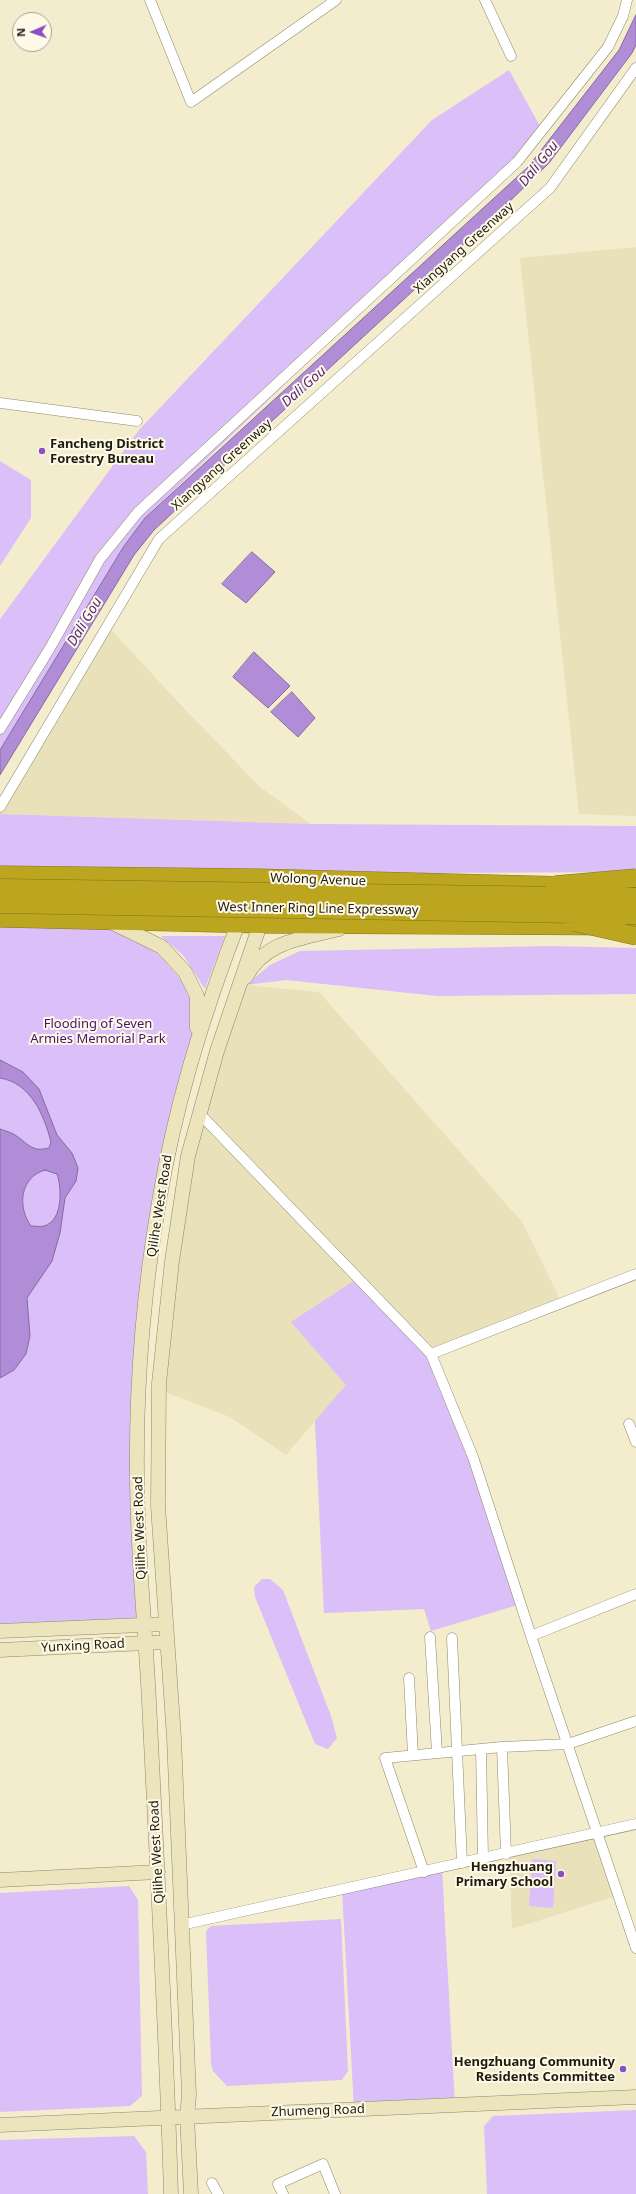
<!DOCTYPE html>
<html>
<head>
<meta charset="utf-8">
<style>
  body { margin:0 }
  #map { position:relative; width:636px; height:2194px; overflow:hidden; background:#f3edce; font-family:"Noto Sans",sans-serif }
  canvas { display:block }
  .north { position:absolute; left:12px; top:12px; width:40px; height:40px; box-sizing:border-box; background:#fefae7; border:1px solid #a4a191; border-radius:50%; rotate:268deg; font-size:11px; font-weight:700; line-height:16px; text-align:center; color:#1e1b10 }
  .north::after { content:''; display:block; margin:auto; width:14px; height:18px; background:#8c4ec3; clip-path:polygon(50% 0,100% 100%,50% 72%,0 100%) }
</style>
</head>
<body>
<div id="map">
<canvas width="636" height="2194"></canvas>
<div class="north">N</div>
</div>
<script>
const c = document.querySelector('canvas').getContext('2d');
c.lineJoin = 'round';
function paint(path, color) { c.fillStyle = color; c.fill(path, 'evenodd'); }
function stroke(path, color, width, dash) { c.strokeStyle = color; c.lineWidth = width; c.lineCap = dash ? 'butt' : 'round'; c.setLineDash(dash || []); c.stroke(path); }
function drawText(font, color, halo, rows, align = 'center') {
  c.font = font + ' "Noto Sans",sans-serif'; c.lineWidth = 4; c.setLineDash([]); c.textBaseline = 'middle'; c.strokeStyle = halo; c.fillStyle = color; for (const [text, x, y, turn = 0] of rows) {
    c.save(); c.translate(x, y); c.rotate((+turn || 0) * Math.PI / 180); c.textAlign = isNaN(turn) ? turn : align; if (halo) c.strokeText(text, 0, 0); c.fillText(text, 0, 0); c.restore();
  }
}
paint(new Path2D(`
  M636,247V816L579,814L520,258Z
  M104,622L179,703L260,787L311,824L0,814V796Z
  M246,985L319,992L522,1222L562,1303L431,1354V1631L424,1609L324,1613L315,1421L286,1455L230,1417L165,1392L176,1260L197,1133Z
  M598,1833L619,1895L512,1929L509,1853Z`), '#e9e1ba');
paint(new Path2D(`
  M509,70L542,130L517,162L145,518L124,546L0,750V619L139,430L432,120Z
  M0,461L31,480V518L0,566Z
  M0,814L311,824L636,826V872L0,875Z
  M0,918L107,920L158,954L185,984L194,1004L197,1043L170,1145L138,1420L145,1624L0,1631Z
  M161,936H225L205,989L183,955Z
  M552,946L636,948V994L437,996L286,980L246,985L270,965L300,951Z
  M358,1278L431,1354L521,1604L431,1631L424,1609L324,1613L315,1421L346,1385L291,1322Z
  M262,1579H270L283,1590L331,1716L337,1738L328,1749L315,1744L255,1597L254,1587Z
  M532,1859L556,1861L553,1908L529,1906Z
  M442,1868L455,2105L354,2109L342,1890Z
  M129,1886L138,1900L142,2096L130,2106L0,2112V1893Z
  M341,1919L348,2071L342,2080L227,2086L213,2071L211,2064L206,1931L211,1926Z
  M636,2110V2194H487L484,2126L493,2116Z
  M134,2136L146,2152L148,2194H0V2140Z`), '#dabff9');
const water = new Path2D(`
  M636,15V45L632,53L549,163L506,205L154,530L134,555L0,775V750L124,546L145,518L528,167L619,50Z
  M252,552L275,572L246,603L222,584Z
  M254,652L290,686L268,708L233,677Z
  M292,692L315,718L298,737L271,712Z
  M0,1060L23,1072L39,1089L57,1135L72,1153L78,1168L76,1181L65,1198L60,1233L52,1261L27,1298L30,1336L26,1354L14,1370L0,1378V1129C6,1131 13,1133 18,1137C30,1146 33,1152 49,1148L51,1142C44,1115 31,1083 0,1078ZM45,1170L57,1174C62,1188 63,1221 44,1226C40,1227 34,1226 31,1226C17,1207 20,1177 45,1170Z`);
paint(water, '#b18dd7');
stroke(water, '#856b9b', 1);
const street = new Path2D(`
  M150,0L191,102L336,0
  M485,0L511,56
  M0,403L137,421
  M0,729L50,648L100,559L138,512L517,162L608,47L623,16L627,0
  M0,807L159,539L550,188L636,68
  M199,1113L431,1354L473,1457L531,1636L636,1948
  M431,1354L636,1274
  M629,1424L636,1442
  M531,1636L636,1594
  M430,1637L437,1753
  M452,1638L462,1863
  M409,1678L413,1755
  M502,1747L506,1854
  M481,1749L483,1859
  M424,1872L385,1758L502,1747L568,1744L636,1721
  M181,1925L636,1824
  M212,2183L218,2194
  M283,2194L278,2184L323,2164L335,2194`);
const secondary = new Path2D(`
  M109,921L162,947L185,972L197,996V1028
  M246,977C264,941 304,938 339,929
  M0,1631L166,1624
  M0,1650L167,1642
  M0,1880L158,1872
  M0,2125L636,2097
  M171,2194C166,2030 157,1865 149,1701C146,1640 140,1580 138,1519C134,1414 141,1306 159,1202C175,1105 205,1008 241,916
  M191,2194L187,2116L189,2095L174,1738L158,1506L159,1383L172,1261L188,1156L217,1051L263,916`);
const highway = new Path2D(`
  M0,875L256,878L571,886
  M0,918L260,924L636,926`);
stroke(street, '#8e886b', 11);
stroke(secondary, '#8e886b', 15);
stroke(highway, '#85751a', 19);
stroke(street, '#fff', 10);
stroke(secondary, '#ebe4bc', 14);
stroke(highway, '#bca51f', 18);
const highwayBridge = new Path2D(`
  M555,885L636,878
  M0,888L636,897
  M0,904L636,915
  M574,922L636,936`);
stroke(highwayBridge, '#85751a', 19, []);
stroke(highwayBridge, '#bca51f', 18);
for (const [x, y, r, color] of [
  [42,451,4,"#8c4ec3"],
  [561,1874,4,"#8c4ec3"],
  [623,2069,4,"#8c4ec3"]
]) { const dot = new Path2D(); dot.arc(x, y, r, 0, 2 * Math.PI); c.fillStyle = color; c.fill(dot); stroke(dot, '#fefae7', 1.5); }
drawText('13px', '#1e1b10', '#fefae7', [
  ["Xiangyang Greenway",464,248,-42],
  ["Xiangyang Greenway",222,465,-42],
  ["Wolong Avenue",318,880,2],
  ["West Inner Ring Line Expressway",318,909,1],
  ["Qilihe West Road",160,1206,-81],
  ["Qilihe West Road",140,1528,-92],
  ["Yunxing Road",83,1646,-3],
  ["Qilihe West Road",157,1852,-93],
  ["Zhumeng Road",318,2111,-2]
]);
drawText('bold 13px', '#1e1b10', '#fefae7', [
  ["Fancheng District",50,444,"left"],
  ["Forestry Bureau",50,459,"left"],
  ["Hengzhuang",553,1867],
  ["Primary School",553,1882],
  ["Hengzhuang Community",615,2062],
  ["Residents Committee",615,2077]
], 'right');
drawText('13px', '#46146c', '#fefae7', [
  ["Flooding of Seven",98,1024],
  ["Armies Memorial Park",98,1039]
]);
drawText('italic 14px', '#57287f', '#fefae7', [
  ["Dali Gou",539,164,-51],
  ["Dali Gou",304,387,-41],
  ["Dali Gou",85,622,-59]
]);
</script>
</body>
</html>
